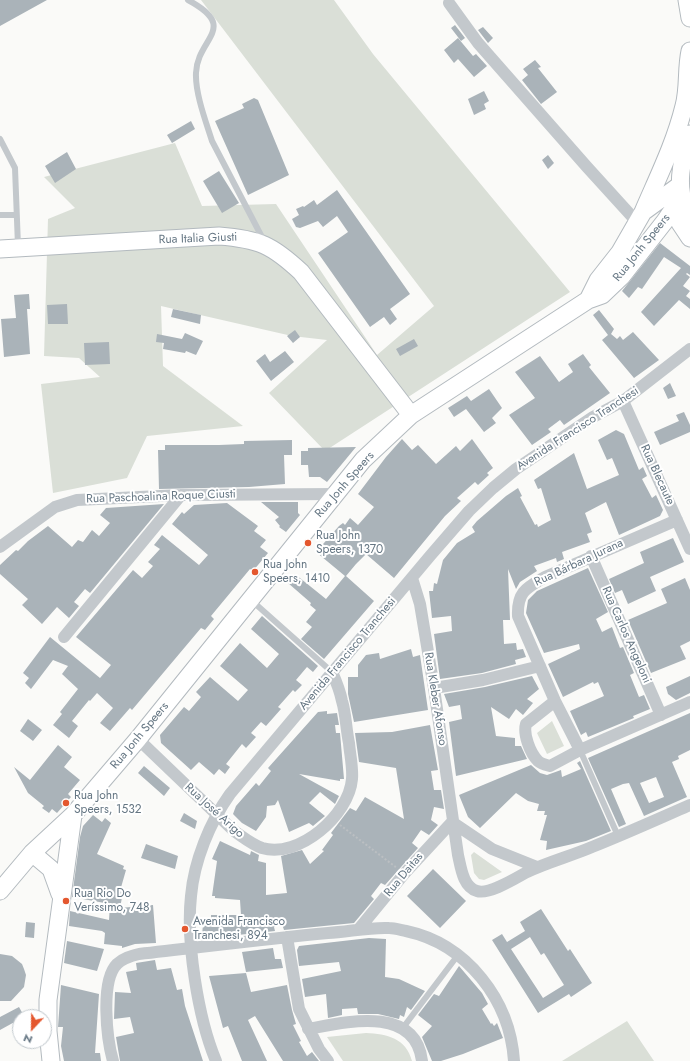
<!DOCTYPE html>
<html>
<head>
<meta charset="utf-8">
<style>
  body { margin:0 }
  #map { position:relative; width:690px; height:1061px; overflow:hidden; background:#fafaf8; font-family:Jost,sans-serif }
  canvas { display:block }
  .north { position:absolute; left:12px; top:1009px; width:40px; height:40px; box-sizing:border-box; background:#fff; border:1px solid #c1c8cd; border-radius:50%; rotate:202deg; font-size:11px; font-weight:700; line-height:16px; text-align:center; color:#657683 }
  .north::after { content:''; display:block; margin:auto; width:14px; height:18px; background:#e4572e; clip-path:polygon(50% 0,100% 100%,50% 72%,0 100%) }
</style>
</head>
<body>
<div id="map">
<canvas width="690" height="1061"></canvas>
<div class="north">N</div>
</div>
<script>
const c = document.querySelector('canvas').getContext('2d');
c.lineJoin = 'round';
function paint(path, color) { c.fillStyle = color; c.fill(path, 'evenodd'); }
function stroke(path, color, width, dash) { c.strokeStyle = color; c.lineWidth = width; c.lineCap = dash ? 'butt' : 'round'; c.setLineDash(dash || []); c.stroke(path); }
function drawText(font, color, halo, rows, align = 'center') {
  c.font = font + ' Jost,sans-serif'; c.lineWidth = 4; c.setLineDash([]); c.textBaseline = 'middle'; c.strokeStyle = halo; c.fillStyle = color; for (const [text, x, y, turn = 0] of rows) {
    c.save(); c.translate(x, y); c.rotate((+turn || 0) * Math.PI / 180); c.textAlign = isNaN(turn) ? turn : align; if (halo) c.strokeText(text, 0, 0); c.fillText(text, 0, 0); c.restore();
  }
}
paint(new Path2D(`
  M201,0H334L373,54L570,292L325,451L269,393L327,340L292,336L161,306L163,366L243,426L147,436L127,478L53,493L41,384L100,377L79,358L44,356L48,219L75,208L44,177L175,143L202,206L276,204L377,355L434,306Z
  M552,721L564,746L547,754L537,733Z
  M474,852L502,872L484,880L479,879L474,873L471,855Z
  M627,1021L654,1061H562Z
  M366,1033C387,1034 406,1038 412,1061H343L327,1037Z`), '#dadfd7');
paint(new Path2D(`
  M0,0H47L0,26Z
  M455,25L465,38L461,41L451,28Z
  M483,27L493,38L488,43L478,30Z
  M458,38L473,56L476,54L487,66L474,77L458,59L454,63L444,50Z
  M535,60L541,67L538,68L557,92L541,104L522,80L528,75L523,69Z
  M484,91L489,101L484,104L486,109L474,115L468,99Z
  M254,98L258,100L289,175L248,195L215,121L244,108L242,104Z
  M191,121L195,129L172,143L167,135Z
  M67,152L76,169L55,183L45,166Z
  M548,155L554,163L548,169L542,160Z
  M219,171L239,203L222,213L203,181Z
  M337,190L410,294L390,309L397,319L390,325L384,317L370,327L318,253L348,232L337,216L323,227L318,221L300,228L296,227L292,219L299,215L296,209L303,206L304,207L314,200L317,205Z
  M660,243L690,266V275L687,273L686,274L690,277L683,286L690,291L686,296L690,299V309L679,300L654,326L641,312L681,268L664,257L642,289L638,287L629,298L622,291Z
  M29,294L30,309H27L30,354L4,357L1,319L16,318L14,295Z
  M67,304L68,324H48L47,305Z
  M173,309L201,315L200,324L171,317Z
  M599,310L614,329L611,334L617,339L620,336L623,340L633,332L659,360L634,378L602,340L608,335L593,315Z
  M295,330L300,337L293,343L287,336Z
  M185,333L203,341L196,355L186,351L185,353L163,349L164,343L156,342L157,334L182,339Z
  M414,339L418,346L400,356L396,349Z
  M109,342L110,364L85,365L84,343Z
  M285,351L294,362L271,381L256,361L265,354L270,362Z
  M583,354L591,365L589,367L610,393L564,425L560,420L548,429L551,432L532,445L509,415L535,398L515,372L540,356L559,382L573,372L568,364Z
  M670,383L676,396L668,399L663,388Z
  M489,389L502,408L492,418L496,423L484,432L466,409L454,417L448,408L467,396L471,401Z
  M684,412L690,425V432L660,445L654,432L679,421L676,415Z
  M616,430L624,434L639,470L643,467L647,476L642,479L652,498L656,495L663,510L660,516L619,535L606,502L585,513L592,532L587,534L590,542L562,552L564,559L557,562L556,558L534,566L537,571L520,582L516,589L508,569L510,620H503L504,644L516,643L517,650L523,649L526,657L515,660L516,664L482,673L440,679L434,634L452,631L451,616L432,618L429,591H433L434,583L437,584L443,560L457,543L475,532L472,527L477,521L506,496L518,488L522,496L520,497L535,525L537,524L538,527L551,520L541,488L538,489L534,480L574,453L587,489L619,475L612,458L607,460L598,440Z
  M402,439L412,450L418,445L436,464L456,446L460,451L472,439L493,468L487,473L489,475L478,485L475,482L457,498L461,501L445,516L394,578L366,554L356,564L346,576L374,601L324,659L301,639L312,627L306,622L316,610L310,605L311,603L288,583L295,574L326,599L345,576L316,552L339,526L343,523L345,525L350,518L358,525L374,507L358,494L386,457Z
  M292,440V455H284L285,484L249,487L159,489L158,450H165V445H219L244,444V441Z
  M356,447L327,482L320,477H309L308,465H301V451H308V448Z
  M261,502H298V513L300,515L286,532L279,527L280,526L275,520L279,517Z
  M227,503L258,526L254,531L266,540L260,547L268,553L253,571L250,569L211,616L214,619L205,630L201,628L132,710L130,708L110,731L100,723L113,708L97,693L90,701L89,700L72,721L78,726L69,738L53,725L62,714L60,712L78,689L62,674L68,666L53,660L31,689L25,683L29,678L23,673L50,637L100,678L111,665L76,637L133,570L142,578L153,566L148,562L160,549L154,545L162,535L199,565L208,555L172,524L182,512L184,514L194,505Z
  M164,504L90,593L85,589L74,602L79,606L69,618L57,607L42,624L22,605L28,599L0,574V565L16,550L18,551L28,541L48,526L72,547L78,540L83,542L92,530L99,536L110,523L100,515L106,508Z
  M673,538L684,562L650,577L656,591L628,604L622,590L615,593L609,579L644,563L640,552Z
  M588,568L608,612L596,619L602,632L612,627L620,648L623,647L634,673L630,675L639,697L644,695L650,709L633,716L634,718L588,737L586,732L581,735L570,711L604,696L598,682L594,684L593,682L563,697L548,664L580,649L579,644L544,653L526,613L528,600L537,591Z
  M685,578L690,590V641L680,646L686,659L651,673L628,620L667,603L661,589Z
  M262,616L318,666L313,672L307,667L296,680L302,685L295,692L293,690L278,707L281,709L266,726L261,722L251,733L256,737L246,748L242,744L226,764L230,767L225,774L219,769L214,775L199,762L191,770L161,743L160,735L184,707L189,711L201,697L196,692L210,677L238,701L248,690L220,666L240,643L267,668L279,654L251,629Z
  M411,649L413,657L420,655L428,710L354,722L348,694V677H358V665L366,655L379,653L380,659Z
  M532,676L539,689L527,699L533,703L523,715L516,709L509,719L491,707L496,736L515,738V746H521L527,759L456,776L449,722L462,719L460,705L449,707L444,694L485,687Z
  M690,676V693L676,700L668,694L666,687Z
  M327,711V714L337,713L339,725H335L336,733H340L344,779H340V781L299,774L339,796L335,804L320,792L309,803L325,816L313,826L309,823L289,832L278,800L275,805L267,806L266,817L256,831L242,823L233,814L236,806L256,783L259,786L271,771L268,768L318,712Z
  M690,713V750L678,756L679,759L672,762L687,797L644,816L629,783L623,784L611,789L626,824L619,827L588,758ZM656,777L664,797L649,803L640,783Z
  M28,719L42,730L33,741L20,731Z
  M430,725L438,770L431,771L434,790H441L444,809L434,807L431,820L438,825L429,835L421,830L412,843L418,848L385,885L381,883L371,896L374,899L354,923L284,930L282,924L274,927L275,931L219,937L211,936V938L204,939L202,936L203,924H211V915H241L240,900L215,898V896H212L217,861L212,859L220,841L250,855L251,851L259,855L258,861L266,863V895L287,893L281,856L302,850L310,864L324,851L322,850L333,835L331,833L350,808L356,811L365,797L404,819L396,768L359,762L355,733L392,732Z
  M58,745L72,757L64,767L80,780L68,794L71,797L57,813L52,809L49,813L42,808L44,806L28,793L14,767L30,780Z
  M580,761L611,831L586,841L546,850L547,841L540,840L547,815H544L545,811H537L539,804L528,801L516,793L480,828L468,817L459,795L531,765L540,773L547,775L561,770L562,777L581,769L577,763Z
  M144,766L170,788L164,796L138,773Z
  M184,813L197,821L195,829L180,821Z
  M93,815L102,822L105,818L111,823L97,854L124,866L123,869L126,870L120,891L123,892L120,908L153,905L156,943L135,944L122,948V946L104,944L105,933L102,931L69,926L70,911L109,920L110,904L72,897L80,837L83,826Z
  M146,844L178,856L175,869L141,858Z
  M433,869L466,901L440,928L407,896Z
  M541,909L568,951L570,949L592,983L571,997L569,994L538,1013L492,940L502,934L507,942L525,931L520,922ZM530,937L541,955L544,953L564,985L543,998L511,949Z
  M26,922L35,923L34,938L25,937Z
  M369,938L386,939L385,977L399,979L425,991L411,1010L407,1007L404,1017L400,1015L399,1019L378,1014H358L357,1008L342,1009V1015L328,1018L326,994L305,997L302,979L341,971L339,962L299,966L297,950L299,946Z
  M67,941L104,949L97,971L64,963Z
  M273,948L275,959H281L283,968L246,972L242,952Z
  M0,954L12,956L22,964L24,969L26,975L24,987L11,1001H0Z
  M155,960L157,970L171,968L177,990L182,989L185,1006L203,1061H120L116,1037L134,1033L130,1017L114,1019L115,992L131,993L126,972L137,970L136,963Z
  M459,966L482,993L488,1004L482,1009L491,1024L492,1023L494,1026L497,1023L503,1038L463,1054L441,1061H432L422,1037L432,1026L418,1015L434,994L439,996Z
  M246,973L251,992L287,985L292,1010L296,1024L293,1025L301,1041L299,1042L307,1056L312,1052L319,1061H283L255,1016L248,1020L267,1061H242L228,1026L223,1028L209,976Z
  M61,985L99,994L95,1053H100L101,1061H64L61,1046L63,1027H58Z
  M19,1007L24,1016L20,1017V1019L0,1030V1017Z`), '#aab3b9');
const secondary = new Path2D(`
  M687,0L690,18
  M690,134C681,162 674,190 690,217
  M671,201L680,223L690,238
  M643,212C658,177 675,143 684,106C689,88 686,69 690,51
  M0,249L219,236C259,239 272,245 301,272L411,415
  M588,300L598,280L620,252L643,212L680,185
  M32,853L51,869L60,894
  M0,891L32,853L73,815L138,739L363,460L411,415L588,300L602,295L622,276L665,221L682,196
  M51,1061L48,1031V1000L73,815`);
stroke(secondary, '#b3babf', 19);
stroke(new Path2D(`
  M340,825L397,868`), '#bbbfc2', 2, [2, 2]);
stroke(new Path2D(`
  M188,0C240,28 197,38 196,73C195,93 206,122 212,141L264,241
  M0,139L15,168L18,246
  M0,215H16
  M251,600L332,672
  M580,750L618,836
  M402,1029L458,955`), '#c3c8cc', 6);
stroke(new Path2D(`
  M449,3L478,43L587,167L637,222
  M623,401L690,549
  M677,520L545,577C526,588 517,592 518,616L555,701L580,750L690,702
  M0,547L55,507L77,500L181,495L336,494
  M591,556L661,715
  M412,578L420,604L434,688L458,855C461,868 463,887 477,891C489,895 516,878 527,872C548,862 571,856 592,847C625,834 658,819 690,805
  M64,637L181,495
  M434,688L483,680L540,666
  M555,701L526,724C523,734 530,753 538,761C541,764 546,765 550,766L580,750
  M138,739L234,831C243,837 251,844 262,848C299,859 349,815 352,779C353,767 350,755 349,743C346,729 346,714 342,701C340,691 336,681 332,672
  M452,822L492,849L537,867
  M358,930L404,874L452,822
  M287,937L299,1009L319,1049L328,1061
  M308,1029C346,1022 415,1005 422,1061
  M113,1061C107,1040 100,981 117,964C123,958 131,956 139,954C202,947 265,939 328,933C348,932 369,927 389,928C394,928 401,930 406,931C467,944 510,1000 514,1061
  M216,1061C198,1018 186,942 191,896C194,861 210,822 230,794L430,556L469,511L493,488L516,469L593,417L623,401L690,349`), '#c3c8cc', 12);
stroke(secondary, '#fff', 17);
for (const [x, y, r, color] of [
  [308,543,4,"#e4572e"],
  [255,572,4,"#e4572e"],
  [66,803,4,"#e4572e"],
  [66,901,4,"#e4572e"],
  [185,929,4,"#e4572e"]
]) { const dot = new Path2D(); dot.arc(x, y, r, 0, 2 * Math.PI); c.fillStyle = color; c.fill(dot); stroke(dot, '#fff', 1.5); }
drawText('12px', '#657683', '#fff', [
  ["Rua Italia Giusti",198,239,-2],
  ["Rua Jonh Speers",642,248,-51],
  ["Avenida Francisco Tranchesi",578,429,-33],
  ["Rua Blecaute",657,475,65],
  ["Rua Jonh Speers",345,485,-49],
  ["Rua Paschoalina Roque Ciusti",161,497,-2],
  ["Rua Bárbara Jurana",579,563,-25],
  ["Rua Carlos Angeloni",626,635,66],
  ["Avenida Francisco Tranchesi",348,654,-50],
  ["Rua Kleber Afonso",435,699,81],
  ["Rua Jonh Speers",140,736,-50],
  ["Rua José Arigo",214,811,42],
  ["Rua Daitas",404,875,-50]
]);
drawText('12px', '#657683', '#fff', [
  ["Rua John",316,536],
  ["Speers, 1370",316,550],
  ["Rua John",263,565],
  ["Speers, 1410",263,579],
  ["Rua John",74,796],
  ["Speers, 1532",74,810],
  ["Rua Rio Do",74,894],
  ["Veríssimo, 748",74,908],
  ["Avenida Francisco",193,922],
  ["Tranchesi, 894",193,936]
], 'left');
</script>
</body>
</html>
